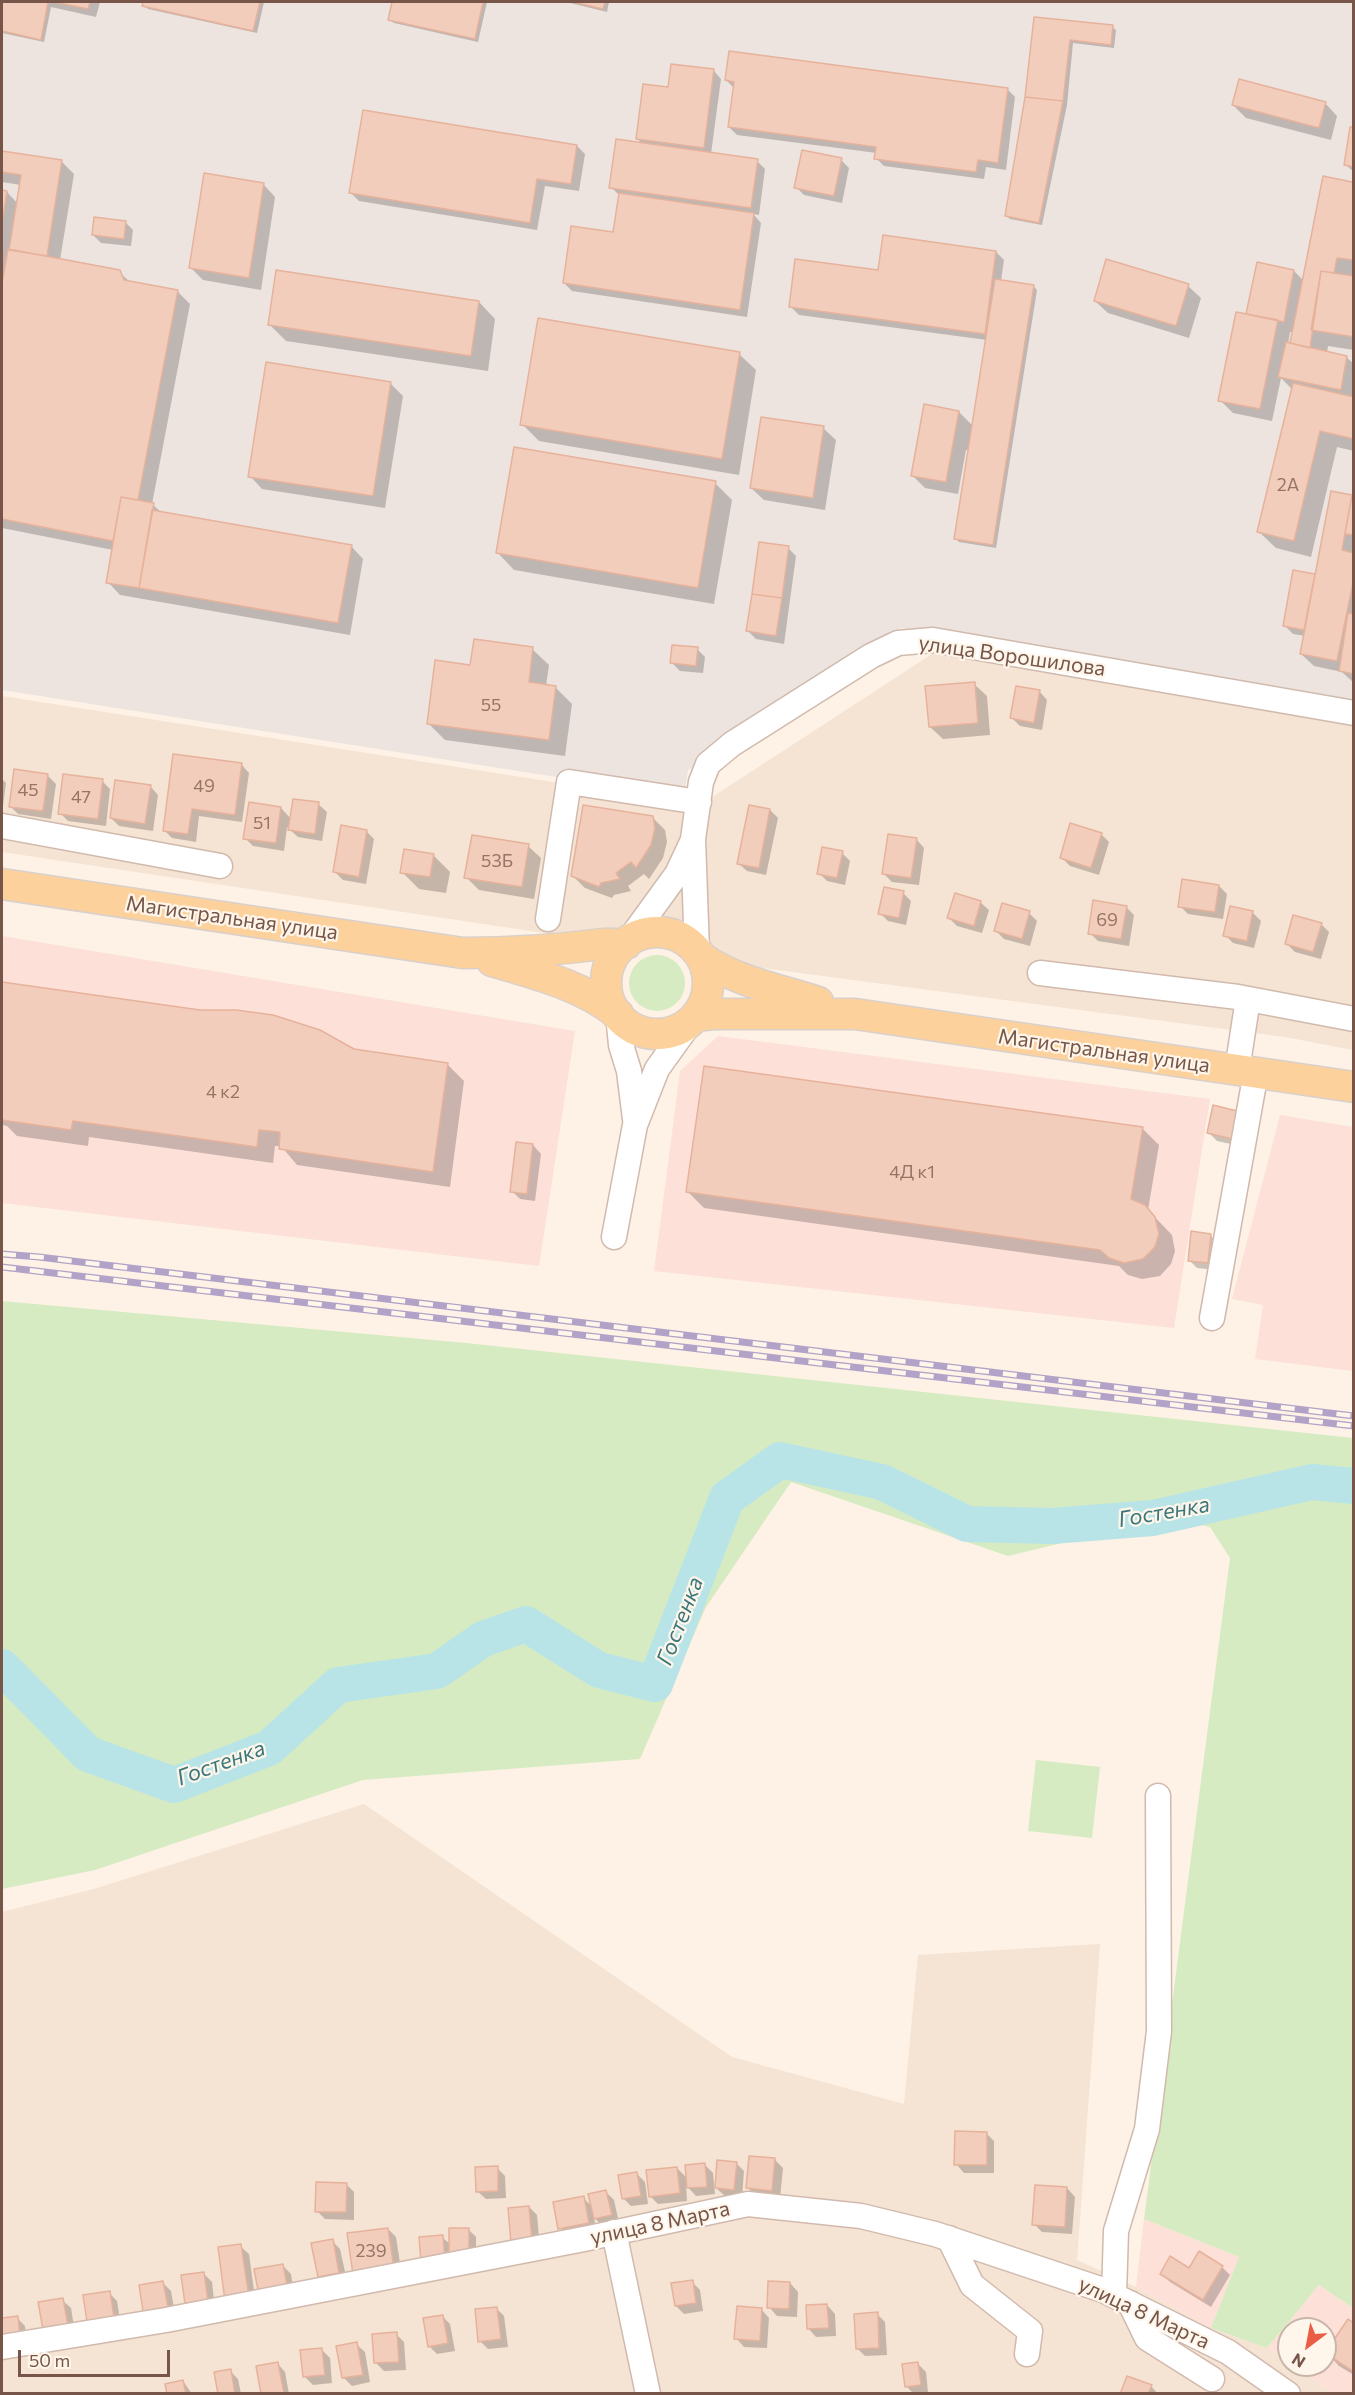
<!DOCTYPE html>
<html>
<head>
<meta charset="utf-8">
<style>
  body { margin:0 }
  #map { position:relative; width:1355px; height:2395px; overflow:hidden; background:#fdf2e5; font-family:Commissioner,sans-serif }
  canvas { display:block }
  .frame { position:absolute; inset:0; border:3px solid #775649; pointer-events:none }
  .north { position:absolute; left:1277px; top:2317px; width:60px; height:60px; box-sizing:border-box; background:#fff6eb; border:2px solid #c9b6aa; border-radius:50%; rotate:212deg; font-size:16px; font-weight:700; line-height:24px; text-align:center; color:#775649 }
  .north::after { content:''; display:block; margin:auto; width:21px; height:27px; background:#ea5e46; clip-path:polygon(50% 0,100% 100%,50% 72%,0 100%) }
  .scale { position:absolute; left:18px; top:2350px; width:152px; height:27px; box-sizing:border-box; border:3px solid #775649; border-top:0; padding-left:8px; font-size:18px; line-height:21px; white-space:nowrap; color:#775649; -webkit-text-stroke:4px #fff6eb; paint-order:stroke }
</style>
</head>
<body>
<div id="map">
<canvas width="1355" height="2395"></canvas>
<div class="frame"></div>
<div class="north">N</div>
<div class="scale">50 m</div>
</div>
<script>
const c = document.querySelector('canvas').getContext('2d');
c.lineJoin = 'round';
function paint(path, color) { c.fillStyle = color; c.fill(path, 'evenodd'); }
function stroke(path, color, width, dash) { c.strokeStyle = color; c.lineWidth = width; c.lineCap = dash ? 'butt' : 'round'; c.setLineDash(dash || []); c.stroke(path); }
function drawText(font, color, halo, rows, align = 'center') {
  c.font = font + ' Commissioner,sans-serif'; c.lineWidth = 4.5; c.setLineDash([]); c.textBaseline = 'middle'; c.strokeStyle = halo; c.fillStyle = color; for (const [text, x, y, turn = 0] of rows) {
    c.save(); c.translate(x, y); c.rotate((+turn || 0) * Math.PI / 180); c.textAlign = isNaN(turn) ? turn : align; if (halo) c.strokeText(text, 0, 0); c.fillText(text, 0, 0); c.restore();
  }
}
paint(new Path2D(`
  M946,645L1353,726V1050L1285,1037L732,964L675,919L591,940L2,852V696L700,805Z
  M364,1804L732,2057L904,2104L918,1955L1100,1944L1077,2260L1136,2287L1211,2328L1267,2348L1333,2393H2V1912L94,1889Z`), '#f5e3d3');
paint(new Path2D(`
  M2,936L575,1031L539,1266L2,1203Z
  M718,1036L1210,1099L1174,1328L654,1271L680,1071Z
  M1280,1115L1353,1127V1371L1255,1359L1263,1305L1232,1299Z
  M1144,2219L1239,2257L1211,2328L1136,2287Z
  M1319,2285L1353,2308V2393H1333L1291,2365H1325V2329H1289V2363L1267,2348Z`), '#fde0d8');
paint(new Path2D(`
  M2,2H1353V711L901,628L688,770L684,797L2,690Z`), '#ede4df');
paint(new Path2D(`
  M629 983a28 28 0 1 1 56 0a28 28 0 1 1-56 0Z
  M2,1301L466,1343L1353,1438V2308L1319,2285L1267,2348L1211,2328L1239,2257L1144,2219L1230,1558L1210,1527L1169,1517L1008,1556L791,1482L706,1607L640,1759L363,1780L95,1870L2,1889Z
  M1036,1760L1100,1767L1092,1838L1028,1831Z`), '#d6ebc2');
paint(new Path2D(`
  M2,2H100L96,17L51,7L44,42L2,33Z
  M145,2H264L257,33L148,9L144,5Z
  M394,2H487L478,42L394,23L390,20Z
  M566,2H609L607,12Z
  M1035,18L1112,27L1116,30L1114,48L1073,43L1067,105L1042,225L1010,219L1006,215L1027,97Z
  M713,70L721,79L711,154L757,161L765,169L759,215L753,214L761,223L747,317L572,291L564,283L615,234L619,195L611,187L643,144L637,139L669,89Z
  M726,80L1007,89L1015,97L1006,170L986,167L984,179L884,166L876,158L877,153L737,135L729,127L734,88Z
  M1325,103L1337,116L1331,140L1246,118L1233,105Z
  M1354,129V172L1346,165Z
  M577,146L585,154L579,191L545,186L537,230L359,201L351,193Z
  M2,152L61,161L74,174L60,260L119,272L130,282L177,291L190,304L152,504L163,514L351,546L363,559L350,635L120,595L108,582L113,550L2,528V297L5,278L2,277V191L7,192L18,204L21,185L2,182Z
  M841,160L849,168L842,203L804,195L796,187Z
  M263,184L275,197L261,290L203,280L191,268Z
  M1354,186V350L1328,346L1327,353L1346,357L1354,364V451L1337,447L1311,557L1276,548L1259,532L1293,390L1281,378L1272,421L1233,413L1220,400L1248,316L1294,271L1304,281ZM1290,332H1294L1295,346L1288,344Z
  M125,222L133,230L131,246L101,243L93,235Z
  M996,252L1004,260L1001,281L1033,286L1037,290L996,548L959,542L955,538L969,450H966L958,494L925,488L912,475L959,412L973,426L987,340L799,315L791,307L879,272Z
  M1188,286L1201,298L1189,338L1108,313L1095,301Z
  M479,302L495,319L488,371L286,341L270,325Z
  M739,354L756,370L739,475L539,441L522,424Z
  M390,383L403,396L385,508L262,489L250,476Z
  M823,428L836,440L825,510L764,500L751,488Z
  M715,483L732,500L714,604L514,570L498,553Z
  M1332,492L1354,496V683L1342,672L1314,666L1301,654L1305,636L1293,634L1285,626L1295,572L1316,576Z
  M788,548L796,556L784,644L756,639L748,631Z
  M532,649L549,665L546,686L555,687L572,704L565,756L445,740L428,723L471,667Z
  M697,649L705,657L703,673L680,671L672,663Z
  M974,684L987,696L990,735L943,739L930,727Z
  M1039,691L1047,700L1042,730L1020,726L1012,718Z
  M241,764L249,773L242,822L199,816L196,842L172,838L164,830Z
  M48,776L56,784L51,819L18,814L10,806Z
  M2,779L6,783L2,813Z
  M102,781L110,789L106,826L68,821L60,813Z
  M150,786L158,795L153,831L119,826L111,818Z
  M318,804L327,812L322,841L298,837L287,827L284,851L253,846L245,838L281,808L291,819Z
  M770,810L778,818L766,875L747,871L738,863Z
  M652,817L665,830L667,842L663,858L649,879L644,874L628,886L631,891L614,895L612,898L585,888L572,875Z
  M366,831L374,839L366,884L343,880L335,872Z
  M1101,834L1109,842L1099,875L1070,866L1062,858Z
  M916,839L924,848L919,885L892,882L884,874Z
  M528,846L541,858L534,899L479,890L466,877Z
  M842,853L850,861L845,885L827,881L819,873Z
  M433,855L450,872L446,893L419,889L402,872Z
  M1219,886L1227,894L1223,919L1188,914L1180,906Z
  M903,893L911,901L906,925L888,921L880,913Z
  M980,902L989,910L982,933L957,926L949,918Z
  M1126,907L1134,915L1129,946L1098,941L1090,933Z
  M1029,913L1037,921L1030,946L1004,939L996,931Z
  M1253,913L1261,921L1254,948L1233,943L1225,935Z
  M1321,924L1329,932L1321,959L1295,952L1287,944Z
  M2,983L199,1011L354,1051L447,1064L464,1081L450,1187L297,1165L281,1146H275L273,1163L89,1137L88,1146L17,1136L7,1126L2,1125Z
  M1214,1107L1240,1146L1217,1141L1209,1133Z
  M1142,1128L1159,1145L1148,1210L1172,1235L1175,1251L1171,1264L1160,1276L1142,1279L1128,1275L1119,1266L704,1208L687,1191Z
  M533,1145L541,1154L535,1201L520,1199L512,1191Z
  M1211,1236L1219,1244L1216,1270L1197,1268L1189,1260Z
  M986,2133L994,2141V2173H964L956,2164Z
  M775,2160L783,2168L780,2198L756,2196L748,2188Z
  M736,2163L744,2171L742,2198L725,2196L716,2188Z
  M705,2165L713,2173L715,2194L696,2196L686,2185L687,2201L658,2204L650,2196L677,2168L688,2179Z
  M497,2168L505,2176L506,2198L486,2199L477,2191Z
  M637,2174L645,2182L648,2204L631,2206L623,2198Z
  M346,2184L354,2192V2220L325,2219L317,2211Z
  M1067,2188L1075,2197L1072,2234L1042,2232L1034,2224Z
  M606,2192L614,2200L619,2223L603,2227L594,2217L596,2231L568,2236L560,2228L583,2198L593,2207Z
  M529,2207L537,2215L540,2249L521,2250Z
  M388,2229L396,2237L402,2276L363,2282Z
  M468,2229L476,2237V2260L431,2270L442,2237L451,2245Z
  M332,2241L340,2249L347,2281L327,2285L319,2277Z
  M240,2246L249,2254L256,2305L235,2308Z
  M1199,2253L1222,2267L1230,2275L1211,2307L1170,2282L1162,2274L1189,2270Z
  M283,2266L291,2274L294,2293L267,2297Z
  M204,2274L212,2282L215,2309L183,2276Z
  M692,2282L700,2290L703,2311L684,2314L676,2306Z
  M163,2283L171,2291L175,2314L153,2318L145,2310Z
  M790,2283L798,2292L797,2317L777,2316L769,2307Z
  M109,2293L117,2301L122,2332L97,2335Z
  M62,2300L71,2308L76,2339L53,2343Z
  M827,2305L835,2314L836,2336L816,2337L808,2328Z
  M496,2308L504,2316L508,2347L488,2349L480,2341Z
  M761,2309L769,2318L767,2348L744,2347L736,2338Z
  M877,2314L885,2322L887,2355L865,2356L857,2348Z
  M442,2316L450,2324L455,2351L437,2354L429,2346Z
  M17,2318L25,2326L27,2345H2V2320Z
  M1354,2324V2375L1339,2366L1327,2353Z
  M396,2334L404,2342L406,2370L384,2371L376,2363Z
  M356,2344L365,2352L370,2382L352,2386L344,2378Z
  M321,2349L330,2358L332,2383L313,2385L305,2377Z
  M277,2363L285,2372L289,2394H263Z
  M918,2364L926,2372L928,2392L914,2394L906,2386Z
  M230,2371L238,2379L241,2394H219Z
  M183,2381L192,2394H169Z
  M1151,2386L1158,2394H1122Z`), '#0003');
stroke(new Path2D(`
  M2,1667L88,1754L174,1785L269,1748L338,1685L437,1671L483,1639L526,1624L599,1670L655,1684L727,1498L780,1460L882,1482L967,1524L1052,1526L1153,1518L1312,1482L1354,1486`), '#b8e4e7', 36);
const building = new Path2D(`
  M2,2H48L41,40L2,31Z
  M54,2H90L88,9Z
  M143,2H260L253,31L142,6Z
  M392,2H483L475,39L388,20Z
  M573,2H605L603,9Z
  M1034,17L1113,25L1111,45L1070,40L1063,101L1025,97Z
  M729,51L1008,88L998,163L978,160L976,172L874,159L876,147L728,127L734,82L725,80Z
  M671,64L714,69L704,148L636,139L643,84L668,87Z
  M1239,79L1326,102L1319,128L1232,105Z
  M1025,97L1063,101L1039,223L1005,216Z
  M363,110L577,145L571,184L537,179L530,223L349,193Z
  M1350,127H1354V167L1344,165Z
  M616,139L758,159L751,208L609,188Z
  M802,150L842,158L834,196L794,188Z
  M2,151L62,160L47,256L9,250L21,175L2,172Z
  M204,173L264,183L249,278L189,268Z
  M1323,176L1352,182L1354,184V260L1337,258L1334,273L1321,271L1310,348L1290,343Z
  M2,190L7,191L2,223Z
  M619,193L754,213L740,310L563,283L571,226L613,232Z
  M94,217L126,221L124,239L92,235Z
  M883,235L996,251L985,334L789,307L795,259L878,270Z
  M8,249L120,270L124,280L178,290L138,500L121,497L113,541L2,519V284Z
  M1106,259L1189,284L1176,326L1094,301Z
  M1257,262L1294,270L1284,322L1246,314Z
  M276,270L479,301L471,356L268,325Z
  M1321,271L1354,276V337L1311,330Z
  M995,279L1034,285L993,545L954,539Z
  M1236,312L1278,320L1260,409L1218,401Z
  M538,318L740,352L722,459L520,425Z
  M1286,342L1347,356L1341,390L1278,377Z
  M266,362L391,382L373,496L248,477Z
  M1293,383L1354,397V439L1320,431L1294,541L1257,532Z
  M924,404L959,411L946,482L911,476Z
  M761,417L824,426L813,498L750,488Z
  M514,447L716,481L698,588L496,553Z
  M1331,491L1352,495L1342,550L1354,553V578L1337,661L1300,654Z
  M1352,495H1354V535L1345,534Z
  M121,497L154,503L139,588L106,583Z
  M152,510L352,545L338,623L139,588Z
  M759,542L789,546L782,598L752,594Z
  M1293,570L1315,574L1304,630L1283,626Z
  M752,594L782,598L776,636L746,631Z
  M1348,613L1354,614V674L1339,671Z
  M474,639L533,647L529,682L556,686L549,740L427,724L435,660L470,665Z
  M672,645L698,647L696,666L670,663Z
  M975,682L978,723L929,727L925,686Z
  M1016,686L1040,690L1034,723L1010,718Z
  M173,754L242,763L235,815L192,809L188,834L163,831Z
  M14,769L48,774L43,811L9,807Z
  M63,774L103,779L98,819L58,814Z
  M115,780L151,785L145,824L110,818Z
  M293,799L319,802L315,834L288,830Z
  M249,802L281,807L276,843L243,839Z
  M583,805L653,816L655,828L651,845L636,868L631,862L616,873L620,879L601,883L599,887L571,876Z
  M749,805L770,809L759,868L737,864Z
  M1070,823L1102,833L1091,868L1060,858Z
  M341,825L367,830L359,877L333,872Z
  M888,834L917,838L911,878L882,874Z
  M472,835L529,844L522,887L464,878Z
  M822,847L843,851L837,878L817,874Z
  M404,849L434,854L430,877L400,873Z
  M1182,879L1219,885L1215,912L1178,907Z
  M884,887L904,891L899,918L878,914Z
  M955,893L981,901L974,926L947,918Z
  M1093,900L1127,906L1121,939L1088,934Z
  M1002,903L1030,911L1022,939L994,931Z
  M1230,906L1253,911L1247,941L1223,936Z
  M1293,915L1322,923L1313,952L1285,944Z
  M2,982L200,1010H236L273,1015L320,1030L354,1049L448,1063L433,1172L279,1149L280,1132L259,1130L257,1147L73,1121L71,1130L2,1120Z
  M704,1066L1143,1127L1131,1199L1145,1205L1155,1217L1159,1234L1155,1247L1143,1259L1124,1263L1109,1258L1100,1250L686,1192Z
  M1213,1105L1237,1111L1232,1139L1207,1133Z
  M516,1142L533,1144L527,1194L510,1192Z
  M1191,1231L1211,1234L1208,1263L1188,1261Z
  M955,2131L987,2132V2165H954Z
  M749,2156L775,2158L772,2191L746,2188Z
  M717,2160L737,2162L734,2190L715,2188Z
  M705,2163L707,2187L687,2188L685,2165Z
  M498,2166V2191L476,2192L475,2167Z
  M677,2167L680,2193L649,2197L646,2170Z
  M637,2172L641,2196L622,2199L618,2175Z
  M316,2182L347,2183L346,2212H315Z
  M1035,2185L1067,2187L1065,2227L1032,2225Z
  M606,2190L612,2215L594,2219L588,2194Z
  M584,2196L589,2223L558,2229L553,2202Z
  M529,2206L532,2241L511,2243L508,2208Z
  M388,2228L394,2269L353,2274L347,2233Z
  M449,2228H469V2253H449Z
  M443,2235L445,2260L421,2262L419,2237Z
  M333,2239L339,2273L318,2277L311,2243Z
  M241,2244L249,2297L225,2301L218,2247Z
  M1199,2251L1223,2266L1203,2300L1160,2274L1170,2256L1189,2268Z
  M283,2264L287,2285L258,2290L254,2269Z
  M204,2272L208,2301L185,2304L181,2275Z
  M693,2280L696,2303L675,2306L671,2283Z
  M163,2281L168,2307L143,2311L139,2285Z
  M768,2281L790,2282L789,2309L767,2308Z
  M110,2291L115,2324L88,2328L83,2295Z
  M63,2298L69,2331L44,2335L38,2302Z
  M827,2304L829,2328L807,2329L806,2305Z
  M737,2306L762,2308L760,2341L734,2339Z
  M497,2307L501,2339L478,2342L475,2309Z
  M878,2312L879,2348L856,2349L854,2314Z
  M443,2315L448,2343L428,2347L423,2318Z
  M18,2316L20,2337L2,2339V2318Z
  M1348,2319L1354,2323V2372L1325,2353Z
  M397,2332L399,2362L374,2363L372,2334Z
  M357,2342L363,2375L342,2378L336,2346Z
  M322,2348L325,2375L303,2377L300,2350Z
  M278,2362L284,2394H261L256,2366Z
  M918,2362L921,2385L905,2387L902,2364Z
  M231,2369L235,2394H218L214,2372Z
  M1127,2376L1152,2385L1148,2394H1120Z
  M183,2380L186,2394H167L165,2384Z`);
paint(building, '#f3cdbb');
stroke(building, '#e6b29b', 1.5);
const minor = new Path2D(`
  M2,826L220,866
  M548,919L569,782L699,802
  M629,940L677,874L692,842
  M697,951L693,839L701,782L708,764L732,744L871,656L898,643L933,640L1354,713
  M1040,973L1238,997L1354,1019
  M618,1014L621,1045L629,1071L635,1119
  M1237,1070L1248,999
  M614,1237L635,1125L657,1069L690,1023
  M1212,1318L1256,1072
  M614,2232L648,2394
  M949,2238L972,2285L1030,2331L1027,2354
  M1114,2295L1116,2231L1147,2129L1159,2031L1158,1796
  M1130,2303L1147,2338L1212,2379
  M2,2347L166,2320L589,2238L748,2204L861,2216L935,2234L1103,2290L1228,2352L1288,2394`);
const major = new Path2D(`
  M2,884L463,953C511,953 556,950 603,944C610,943 618,945 626,944
  M606 983a51 51 0 1 1 102 0a51 51 0 1 1-102 0Z
  M702,958C737,982 778,989 818,1002
  M492,961C535,974 582,985 618,1014
  M696,1016L713,1014H855L1354,1087`);
stroke(minor, '#d1baad', 27);
stroke(major, '#d9d0cc', 33);
stroke(minor, '#fff', 24);
stroke(major, '#fdd19b', 30);
const rail = new Path2D(`
  M2,1254L39,1257L1354,1416
  M2,1267L1354,1426`);
stroke(rail, '#b3a2c7', 7);
stroke(rail, '#fff6eb', 4.5, [14]);
drawText('18px', '#967466', null, [
  ["2А",1288,485],
  ["55",491,705],
  ["49",204,786],
  ["45",28,790],
  ["47",81,797],
  ["51",262,823],
  ["53Б",497,861],
  ["69",1107,920],
  ["4 к2",223,1092],
  ["4Д к1",912,1172],
  ["239",371,2251]
]);
drawText('21px', '#775649', '#fff6eb', [
  ["улица Ворошилова",1012,656,8],
  ["Магистральная улица",232,918,8],
  ["Магистральная улица",1104,1051,8],
  ["улица 8 Марта",660,2223,-12],
  ["улица 8 Марта",1144,2313,25]
]);
drawText('italic 22px', '#3c777c', '#fff6eb', [
  ["Гостенка",1164,1512,-10],
  ["Гостенка",680,1621,-69],
  ["Гостенка",221,1763,-20]
]);
</script>
</body>
</html>
